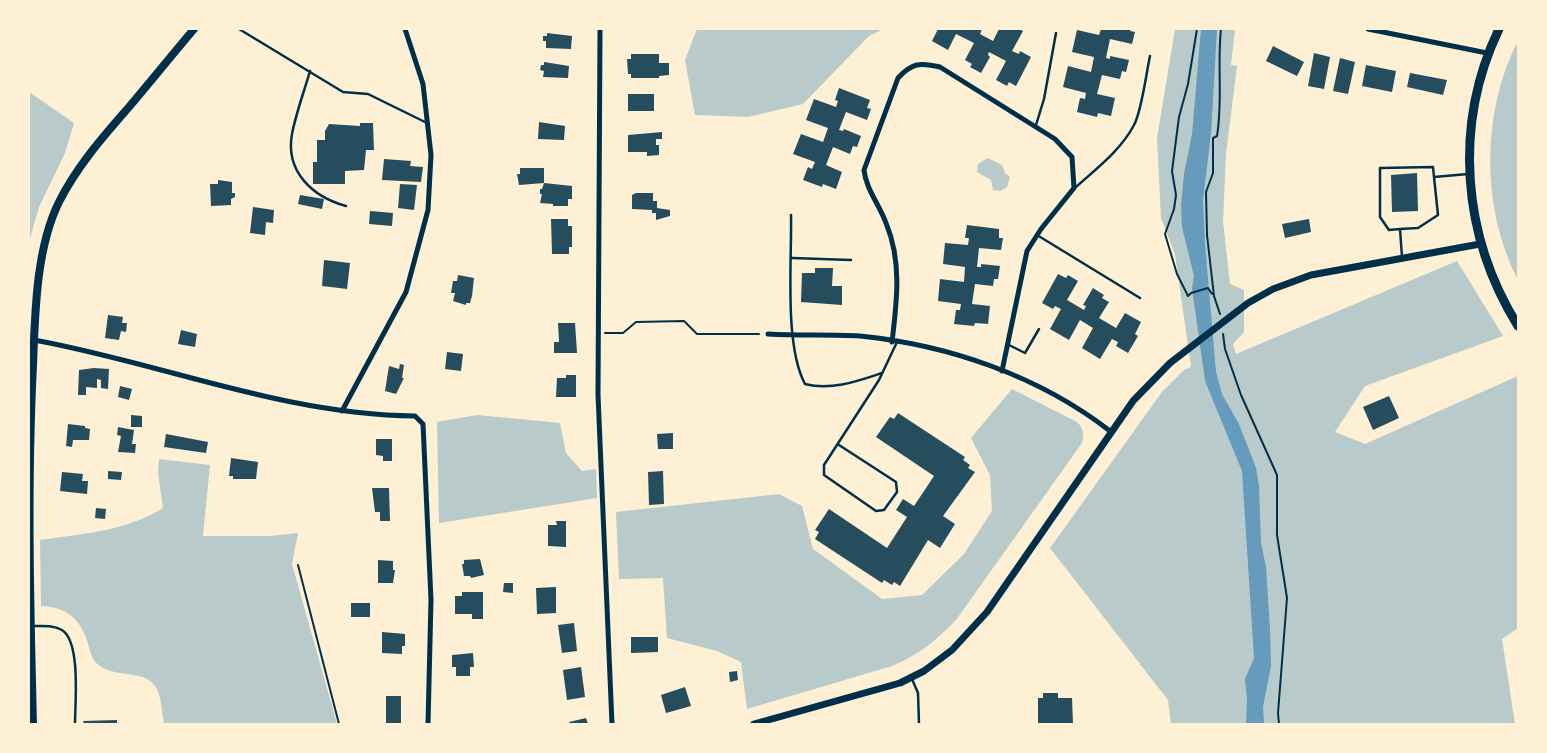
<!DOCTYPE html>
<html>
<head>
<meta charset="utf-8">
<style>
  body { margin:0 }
  #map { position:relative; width:1547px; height:753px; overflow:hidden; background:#fdf0d5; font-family:"Work Sans",sans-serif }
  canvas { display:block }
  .frame { position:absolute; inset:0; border:30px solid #fdf0d5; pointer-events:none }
</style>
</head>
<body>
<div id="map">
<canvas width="1547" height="753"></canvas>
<div class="frame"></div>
</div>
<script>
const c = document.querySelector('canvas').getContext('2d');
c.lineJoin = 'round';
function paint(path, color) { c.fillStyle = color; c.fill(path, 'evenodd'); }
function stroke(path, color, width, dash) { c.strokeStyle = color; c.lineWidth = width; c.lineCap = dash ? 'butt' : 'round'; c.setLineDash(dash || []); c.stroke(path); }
paint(new Path2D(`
  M697,29H884L869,36L803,104L748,117L695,115L685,60Z
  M1175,29H1235L1231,65L1237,66L1226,154L1223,222L1230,284L1244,290V332L1233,344L1236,354L1457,261L1503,336L1365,386L1335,432L1365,444L1518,376V628L1502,639L1515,724H1171L1168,700L1050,548L1162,392L1184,370L1191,367L1175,254L1161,218L1157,138Z
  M1518,41V280C1481,209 1481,112 1518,41Z
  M29,92L74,123L65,153L39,207L29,242Z
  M988,158L1002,165L1005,173L1010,177L1007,187L1001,191L993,190L991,180L977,172L978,164Z
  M1012,389L1077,422C1084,429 1084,435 1082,443L956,620C937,640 918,655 892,666L747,709L741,662L717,651L667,638L663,578L619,579L616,512L779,494L802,506L813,549L882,599L922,595L964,554L992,511L990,475L971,438Z
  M477,415L560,423L566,453L582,471L596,469L597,498L439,523L437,422Z
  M159,459L210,465L203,536H269L298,533L292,564L337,724H164C159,693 162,677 126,674C118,673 107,671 100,666C93,662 91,654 89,647C82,621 69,607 41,606L40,540C81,534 127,531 163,508L158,473Z`), '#b9caca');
paint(new Path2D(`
  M1201,29H1217L1211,134L1203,200L1205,244L1216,372L1222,394L1239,424L1256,468L1259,486L1261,543L1266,567L1270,629L1271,666L1263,707L1264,724H1246L1247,700L1245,679L1254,658L1242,471L1205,381L1192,288L1194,276L1182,227L1181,205L1184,174L1192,134Z`), '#669bbc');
paint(new Path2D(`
  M938,29H982L980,34L993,41L999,29H1019L1023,31L1012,51L1019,54L1020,51L1031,57L1016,86L1009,82L1007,86L996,80L1006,61L989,52L988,55L990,57L981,73L970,67L972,64L965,60L974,43L956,34L948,50L932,41Z
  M1101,29H1131L1130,31L1135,32L1132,44L1110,39L1106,58L1110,59V56L1129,60L1126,72L1122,71L1120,79L1102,75L1097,94L1115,98L1111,116L1098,113L1097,117L1077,112L1080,98L1085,99L1086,93L1063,87L1068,66L1091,72L1094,57L1072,52L1077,30L1099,35Z
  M547,33L572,36L571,49L546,48V41H543V36H547Z
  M1273,46L1304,62L1297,76L1266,61Z
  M1314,53L1330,57L1324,89L1308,86Z
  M631,54H659V63H669V75L659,76V78H631V74H628L627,59H631Z
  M1340,58L1355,62L1348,94L1333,91Z
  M544,62L569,66L568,78L543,77L544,71L540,70L541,65H544Z
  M1366,65L1396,71L1392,92L1362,86Z
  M1410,73L1447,80L1443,95L1407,87Z
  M839,88L870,100L867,108L871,109L867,120L846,112L839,130L843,131L844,129L861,136L857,147L853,146L850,154L833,147L826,165L842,172L836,189L823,184L822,187L803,180L808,167L812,169L815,162L793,154L801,134L823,142L828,128L806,120L814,99L836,107L838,101L835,100Z
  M628,94H654V111H628Z
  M539,122L565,126L564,140L538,139Z
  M360,123H373L374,150H366L364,170L345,171V184H313V162H317V140H325V131L329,124L360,126Z
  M662,132V139H656V145H659V155L647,156V152H628V135Z
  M384,159L411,161L410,166L423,167L421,182L382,180Z
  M520,168H544V183L519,185L517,174H520Z
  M1417,173L1418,211L1392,212L1391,175Z
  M218,180L232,182V193H235V197L231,199V205L211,206L210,184H218Z
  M544,183L572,186V199H568V206H553V204L540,203L542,194H540V189H542Z
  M400,184L417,185L414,210L398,208Z
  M636,193H653V201H657V208L670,210V216L656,220V213H652V210L632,209V195Z
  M300,195L324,199L322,209L298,204Z
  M253,207L274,210L273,223L266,222L265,235L250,233Z
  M370,211L393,213L392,226L369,224Z
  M551,219H568V226H572V247H569V254H552Z
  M1309,219L1311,232L1285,238L1282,224Z
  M967,225L999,229V238H1003L1001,250L979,248L977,267H981V264L1000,266L998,279H994L993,286L975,284L972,304L990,306L988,324L975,323L974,326L954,324L956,310H960L961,304L938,301L940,279L964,282L965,267L943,264L945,243L968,245L969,238H965Z
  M324,260L350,263L347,289L322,286Z
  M815,268H833L832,286H842V305L801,302L802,273H815Z
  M1058,274L1066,278L1068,275L1078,281L1067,300L1084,310L1086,306L1083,305L1093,288L1104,295L1102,298L1109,302L1099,318L1116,328L1125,313L1141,322L1135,334L1138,336L1128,353L1116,346L1118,342L1112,339L1100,359L1082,348L1093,328L1080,320L1069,340L1050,329L1061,309L1055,306L1053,309L1042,303Z
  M458,275L474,278L472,296L470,303H466V305L453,301L455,293H451L453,281H457Z
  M108,315L123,317L122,323H127L126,332L121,331L119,340L105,338Z
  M558,323H575L577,353H554V342H559Z
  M181,330L197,334L195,347L178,344Z
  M447,352L463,354L461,371L445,369Z
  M400,364L404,365L402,378H404L396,394L385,391L389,366L399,369Z
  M94,368L109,369L108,389L101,388V380L97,379V388L86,387V395H78L79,370Z
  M566,375H576V397H556L557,378H566Z
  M120,386L132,389L129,400L118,397Z
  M1389,396L1399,418L1373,430L1363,407Z
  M898,413L965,457L963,460L970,465L968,468L975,472L943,516L955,524L940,548L928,540L900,586L894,582L892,585L884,580L882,583L815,539L819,532L815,530L829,509L887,548L907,517L896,510L903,499L914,506L934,476L876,437L890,417L894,419Z
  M131,415L142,416V427H131Z
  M68,424L85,426V428L90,429L89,440H73L72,447L66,446Z
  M118,427L134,430L132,444H136L135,453L118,452L121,436L117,435Z
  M673,433V449H658L657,434Z
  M166,434L208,442L206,453L164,447Z
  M376,439H392V461H383V456L376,455Z
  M231,458L258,462L256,479H233V476H229Z
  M108,471L122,472L121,480L108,479Z
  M663,471L664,504L649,505L648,472Z
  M62,472L83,474L82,481H88L87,494L60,491Z
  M372,488H389L390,521H380V512H375Z
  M96,508L106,509L105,519L95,518Z
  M556,521H566V547L548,546V525H557Z
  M480,559L484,575L471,578L470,576H464L462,564H464V560Z
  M378,560L393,561V570H395L393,583H378Z
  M504,583H513V593L503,592Z
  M556,587V613L537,614L536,588Z
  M462,592H483V619H472V614H455V596H462Z
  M351,603H370V617H351Z
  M574,623L577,651L562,653L558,625Z
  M382,632L405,634V646H402V654L382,653Z
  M631,637H658V652L631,653Z
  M473,653L474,667H470V676H456V667H452V655Z
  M581,667L585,697L567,700L563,670Z
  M737,671L738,680L730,682L729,672Z
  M685,687L691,706L666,713L661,695Z
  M1043,693H1058V698H1072L1073,724H1038V698H1043Z
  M386,696H401V724H386Z
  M586,718L588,724H570L569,722Z
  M117,720V724H84L83,721Z`), '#264d5e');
stroke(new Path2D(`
  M1197,29L1188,84L1179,117L1172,171L1176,195L1174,209L1165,234L1177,274L1188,296L1191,293L1208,288L1212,294
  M1220,314L1214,296L1207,235L1206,192L1213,173V138L1217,136C1223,100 1217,65 1221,29
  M605,333H623L636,322L684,321L697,334H759
  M1223,334L1225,349L1241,395L1277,475V535L1287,598L1278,713L1279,724
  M298,565L339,724`), '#003049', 2);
stroke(new Path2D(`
  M239,29L343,92L368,94L427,123
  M310,71C304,92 296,113 292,134C285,172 313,197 346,206
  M1036,125L1044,99L1056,33
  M1076,187C1097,168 1121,150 1134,125C1142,110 1146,74 1150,56
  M791,215C792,261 784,345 805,384C831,391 858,381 882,373
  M1400,229L1389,230L1380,217V168L1433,167L1434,177
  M1037,235L1140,298
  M1402,257L1400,229L1418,228L1438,215L1434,177L1468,174
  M792,258L851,260
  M1009,345L1025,353L1039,329
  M839,445L896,482L897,492L884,510L876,511L824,475V465L879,380L897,342
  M32,626C42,626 53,625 62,630C81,642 75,703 75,724
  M912,679L918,693L919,724`), '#003049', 2.5);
stroke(new Path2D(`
  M600,29L598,395L612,724
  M1368,29L1487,53
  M768,334C799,336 830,334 860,336C949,345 1039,376 1110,431
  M34,340C161,363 284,415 415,416L423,424L431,600L428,724
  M892,342C897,301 902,261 886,223C879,204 866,189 864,170L898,78C912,63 920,62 940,67L1055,139L1072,157L1074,188L1041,229L1027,251L1002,371
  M342,411L406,292L428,210L431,155L423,84L405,29`), '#003049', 5);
stroke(new Path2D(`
  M754,724L900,683L924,671L952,650L987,612L1133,401L1170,363L1248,303L1273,289L1311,275L1480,244`), '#003049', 7);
stroke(new Path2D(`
  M33,724C30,604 27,485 33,365C35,314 36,248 59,202C77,166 103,137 129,107C151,81 172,55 194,29`), '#003049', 8);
stroke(new Path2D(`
  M1499,29C1453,125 1462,236 1518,326`), '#003049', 9);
</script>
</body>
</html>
